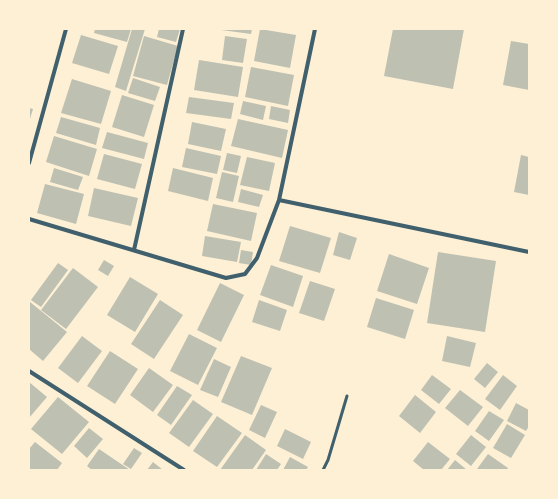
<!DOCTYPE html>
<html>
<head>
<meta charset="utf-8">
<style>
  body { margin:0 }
  #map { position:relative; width:558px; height:499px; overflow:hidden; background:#fdf0d5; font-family:"Playfair Display",serif }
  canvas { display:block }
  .frame { position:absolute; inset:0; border:30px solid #fdf0d5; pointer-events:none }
</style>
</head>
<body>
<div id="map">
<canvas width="558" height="499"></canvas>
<div class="frame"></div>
</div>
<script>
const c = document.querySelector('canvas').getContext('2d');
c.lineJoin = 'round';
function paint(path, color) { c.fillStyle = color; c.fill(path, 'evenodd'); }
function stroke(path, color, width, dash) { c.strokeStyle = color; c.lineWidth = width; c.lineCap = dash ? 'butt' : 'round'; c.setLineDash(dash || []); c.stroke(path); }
paint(new Path2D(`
  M95,29H131L127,42L94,33Z
  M132,29H145L126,91L115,87Z
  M159,29H180L176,42L157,37Z
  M214,29H252L251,34Z
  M260,29L296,35L290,68L254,61Z
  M393,29H464L453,89L384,76Z
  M81,35L118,46L109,74L72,63Z
  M144,36L178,46L167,85L133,76Z
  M225,36L247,39L243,63L222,60Z
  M511,41L529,44V90L503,85Z
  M199,60L243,67L238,97L194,90Z
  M251,67L294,75L288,106L245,97Z
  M133,78L160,87L155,101L128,93Z
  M72,79L111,91L101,124L61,113Z
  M122,95L154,105L144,137L112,127Z
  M189,97L234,103L231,119L186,113Z
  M243,101L266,106L263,120L240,114Z
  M271,106L290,110L288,123L269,119Z
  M29,108L33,109L29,122Z
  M61,117L100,128L96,145L56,133Z
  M238,119L288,130L282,158L231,146Z
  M192,122L226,129L221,151L188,144Z
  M107,132L148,143L144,159L102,148Z
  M54,136L97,149L89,176L46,162Z
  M186,148L221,156L217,174L182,167Z
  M227,153L241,156L237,173L223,170Z
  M104,154L142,164L135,189L97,179Z
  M521,155L529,157V195L514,192Z
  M247,157L275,163L269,191L240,185Z
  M54,168L83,177L78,190L50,182Z
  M173,168L213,178L208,201L168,191Z
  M222,172L239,176L233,202L216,198Z
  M45,184L84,194L76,224L37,213Z
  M94,188L138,198L131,226L88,216Z
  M241,189L263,195L259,207L238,202Z
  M213,204L257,213L251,241L207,231Z
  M290,226L331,238L320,273L279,261Z
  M339,232L357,238L350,260L333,255Z
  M205,236L241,242L237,262L202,256Z
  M241,250L253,252L251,265L239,263Z
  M438,252L496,261L485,332L427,323Z
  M389,254L429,268L417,304L377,291Z
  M104,260L114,266L108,276L98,270Z
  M58,263L68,270L41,307L31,300Z
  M271,265L303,276L293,307L260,295Z
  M73,268L98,287L66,329L41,310Z
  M130,277L158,294L135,332L107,315Z
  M310,281L335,289L324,321L299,313Z
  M220,283L244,295L221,342L197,330Z
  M376,298L414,310L405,339L367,327Z
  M160,300L183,315L154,359L131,344Z
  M259,300L287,310L280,331L252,322Z
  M30,302L67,332L43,361L29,349V304Z
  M189,334L217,348L198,385L170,371Z
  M82,336L102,351L78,383L58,368Z
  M447,336L476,343L470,367L442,361Z
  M110,351L138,369L115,404L87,386Z
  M241,356L272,368L252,415L221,402Z
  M214,359L231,367L218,397L200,390Z
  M487,363L498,372L485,388L474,379Z
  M149,368L173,385L153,412L130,395Z
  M432,375L451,389L439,404L421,390Z
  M503,375L517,386L500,410L485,399Z
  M29,382L47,397L29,418Z
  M177,386L192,395L171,425L157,415Z
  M460,390L483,407L468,426L445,408Z
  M415,395L436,412L420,433L399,416Z
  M58,397L89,422L62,454L31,429Z
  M193,400L213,414L189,447L169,433Z
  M516,403L529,410V426L526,431L507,421Z
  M261,405L277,412L265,438L249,430Z
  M489,411L504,420L489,441L475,431Z
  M217,416L242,433L217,467L193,451Z
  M507,424L525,435L511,458L493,448Z
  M89,428L103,439L87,458L74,446Z
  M285,429L311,442L303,459L277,446Z
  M245,435L266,450L252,470H220Z
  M471,435L486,447L471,466L456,454Z
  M35,442L62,463L57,470H29V449Z
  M428,442L450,459L441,470H424L413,461Z
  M134,448L142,453L131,469L123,464Z
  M99,449L130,470H92L87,466Z
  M266,454L281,464L277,470H256Z
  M488,454L508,468L507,470L477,469Z
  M290,457L308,467L306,470H283Z
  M455,460L467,470H447Z
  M153,462L163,470H147Z`), '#bec0b2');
stroke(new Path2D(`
  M323,470L328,460L347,396`), '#3f606c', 3);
stroke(new Path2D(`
  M29,163L66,29
  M279,200L315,29
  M29,219L226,278L245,274L257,258L279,200L529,252
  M134,250L183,29
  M29,371L184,470`), '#3f606c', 4);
</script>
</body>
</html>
